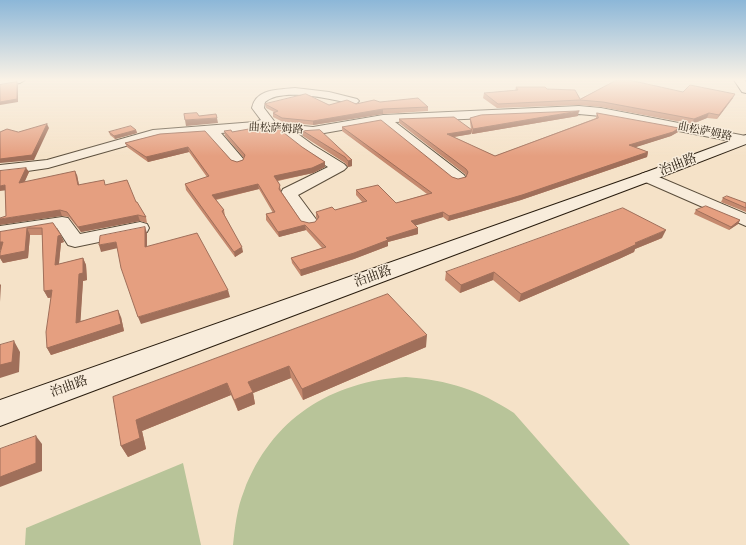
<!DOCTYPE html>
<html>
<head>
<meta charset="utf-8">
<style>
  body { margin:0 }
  canvas { display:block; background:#f5e2c8 }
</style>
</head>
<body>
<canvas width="746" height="545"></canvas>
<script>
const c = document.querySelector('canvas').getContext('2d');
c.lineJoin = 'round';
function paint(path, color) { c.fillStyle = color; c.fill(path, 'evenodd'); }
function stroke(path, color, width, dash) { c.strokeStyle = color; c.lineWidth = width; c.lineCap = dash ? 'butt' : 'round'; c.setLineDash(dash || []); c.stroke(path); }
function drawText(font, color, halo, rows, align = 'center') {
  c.font = font + ' "Libre Bodoni","Noto Serif SC",serif'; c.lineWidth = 3; c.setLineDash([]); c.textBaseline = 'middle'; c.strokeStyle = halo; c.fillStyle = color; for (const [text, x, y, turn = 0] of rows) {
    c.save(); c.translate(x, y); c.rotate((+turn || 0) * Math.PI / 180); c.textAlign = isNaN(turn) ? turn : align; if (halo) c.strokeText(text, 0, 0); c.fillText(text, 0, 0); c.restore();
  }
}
paint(new Path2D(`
  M406,377C448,380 479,390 514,413L630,545H233C235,527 237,508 244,491C271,419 331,381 406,377Z
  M183,463L201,545H25L26,528Z`), '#b8c499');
const street = new Path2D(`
  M295,88L329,92L357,99L359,101L357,103L353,104C332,99 282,87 265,102L264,108L274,121L273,123L313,127L383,115L579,106L601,108L746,136V144L601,116L579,114L395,122L464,175L466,178L464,181L458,183L452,181L381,123L313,135L298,134L313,145L344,164L347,167L344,170L298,195L318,222L315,226L309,227L303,226L281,193L283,189L328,167L303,151L280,132L258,130L221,133L245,161L243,164L238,165L233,164L207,134L154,138L48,168L0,175V165L47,160L153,130L255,122L261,120L252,108C256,88 279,90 295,88Z
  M647,172L746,214V226L641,180L639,177L641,174Z
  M62,217L68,218L80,234L140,222L147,224L149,228L147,232L75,247L68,245L57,228L0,238V226Z`);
const secondary = new Path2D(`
  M0,80H25L20,83L0,86Z
  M734,80H745L746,82V93L742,92Z
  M746,135V144L653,180L0,426V400L641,174Z`);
stroke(street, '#5b4e3c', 2);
stroke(secondary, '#281c0e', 2);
paint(street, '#f8ecdb');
paint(secondary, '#f8ecdb');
paint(new Path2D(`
  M516,87L547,89L580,99L683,92L733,98L717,119L707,118L692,124L601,107L579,105L497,108L483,98L484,93L515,91Z
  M380,102L428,107V111L383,114L313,125L283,122L273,117V113L274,112L266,108L265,104L329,105Z
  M597,113L678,132L671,136L635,147L648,152L647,157L521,200L466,216L448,221L443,217L415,225L418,234L388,242V246L354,259L301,276L292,263L291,258L322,248L306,230L279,237L266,220V214L273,213L259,189L216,200L224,210L225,216L243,252L235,257L186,190L185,184L207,177L189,152L148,162L127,147L125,143L160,134L231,160L237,162L243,160L244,158L225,136L224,131L232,132L302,147L325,162V167L313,173L278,181L281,190V191L301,221L309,223L315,222L317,219L316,217V212L335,210L363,203L356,195V190L396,203L427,194L342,131V127L452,177L458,179L466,177V176L465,174L399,123V119L471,129L470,122V118L578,116L472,134V132L471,134L454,137L495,156L596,118V117Z
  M136,130L137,133L115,139L110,135L109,132Z
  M303,131L352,160V166L348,167L345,163L303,136Z
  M26,168L29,172L24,182L77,175L79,185H106L136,202L146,217L147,223L140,221L81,232L69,217L62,216H6L5,190Z
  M723,198L746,203V212L721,202Z
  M696,210L740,220L738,224L729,230L694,214Z
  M53,223L61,235L64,242L61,243L59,264L83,258L86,265L87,280L83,281L80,321L121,317L124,331L51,355L47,348L51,298H48L44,291L42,235H30L28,258L3,263L0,258V253L1,250H0V232Z
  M662,238L635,249L634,252L619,259L519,302L493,280L460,293L445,280L446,272Z
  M388,294L426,347L303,400L291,378L253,393L255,404L238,411L231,395L142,431L146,449L128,457L121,446L113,397Z`), '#c5896e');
paint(new Path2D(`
  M17,82L18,85V102L0,105V102Z
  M735,94L733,98L717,119L719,115Z
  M383,109V114L313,125V121Z
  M579,111L578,116L472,134L473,129Z
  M709,113L707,118L692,124L694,119Z
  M217,118L218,123L186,126L185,120Z
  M47,124L49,128L34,160L0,163V159Z
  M679,128L678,132L671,136L627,150L629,145Z
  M136,130L137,133L115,139L114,136Z
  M472,130L471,134L447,138V134Z
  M188,147L189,152L148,162L146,157Z
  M648,152L647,157L521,200L466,216L448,221L449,216Z
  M352,160V166L348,167V161Z
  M325,162V167L313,173L275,181L274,176Z
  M26,168L29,172L22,188L19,183Z
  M75,171L77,175L80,190L78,185Z
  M258,184L259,189L213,200L212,195Z
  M5,185L8,190L0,191V186Z
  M60,210L62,216L0,225V219Z
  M443,212V217L411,227V221Z
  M138,215L140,221L81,232L78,227Z
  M740,220L738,224L729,230L731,227Z
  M305,225L306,230L279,237L278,232Z
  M145,227L147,233V253L145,247Z
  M27,228L30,235L28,258L3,263L0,258V256Z
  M418,228V234L388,242V246L354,259L301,276L300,270L386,238Z
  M666,230L662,238L635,249L634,252L619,259L519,302L521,294L635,243Z
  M61,235L64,242L61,243L58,272L55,265L58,236Z
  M0,242H3L7,248L0,250Z
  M116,242L118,248L101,252L99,245Z
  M242,247L243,252L235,257L234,252Z
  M83,258L86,265L87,280L83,281L80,330L76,323L79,274Z
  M494,272L493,280L460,293L461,285Z
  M0,284L1,285L0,302Z
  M52,290L56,296L48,298L44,291Z
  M228,290L230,297L141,324L138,317Z
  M118,310L121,317L124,331L51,355L47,348Z
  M427,335L426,347L303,400L302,389Z
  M14,341L20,352L19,372L0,378V365Z
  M289,366L291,378L253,393L255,404L238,411L234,400L248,382Z
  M227,383L231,395L142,431L146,449L128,457L121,446L136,420Z
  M36,436L42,444V471L0,487V477Z`), '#a06f5a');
const building = new Path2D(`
  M617,80H629L683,92L690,85L735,94L719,115L709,113L694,119L603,102L580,100L498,104L484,93L518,90L516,87H545L547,89L575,90L580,99Z
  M17,82V99L0,102V85Z
  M306,94L329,105L347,100L356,104L374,100L380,102L418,98L428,107L383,109L313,121L282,118L273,113L278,111L265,104Z
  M579,111L473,129L470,118L481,115Z
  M197,113L199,116L216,114L217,118L185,120L184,114Z
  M597,113L679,128L673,132L629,145L648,152L522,195L467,211L449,216L443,212L411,221L418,228L386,238L388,240L354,253L300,270L291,258L326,247L305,225L278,232L266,214L275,212L258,184L212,195L224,210L222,211L242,247L234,252L185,184L209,176L188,147L146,157L125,143L160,134L205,131L231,160L237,162L243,160L245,155L224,131L231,130L232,132L260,127L279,129L302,147L325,162L312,168L274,176L280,185L279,189L301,221L309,223L315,222L319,217L316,212L332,207L335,210L367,201L356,190L378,185L396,203L432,193L342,127L381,120L452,177L458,179L466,177L468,172L466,169L399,119L454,117L472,130L447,134L495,156L598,118Z
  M47,124L32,155L0,159V132L7,129L18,132Z
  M131,126L136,130L114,136L109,132Z
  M320,130L352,160L348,161L345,157L303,131Z
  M26,168L19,183L75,171L78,185L104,180L105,185L127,180L136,202H137L146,217L138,215L78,227L67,212L60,210L0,219V218L6,216L5,185L0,186V171Z
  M727,196L746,203V208L723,198Z
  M706,206L740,220L731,227L696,210Z
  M623,208L666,230L635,243L637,244L622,251L521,294L494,272L461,285L446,272Z
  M53,223L61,235L58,236L55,265L83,258V273L79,274L76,323L118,310L121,324L47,348L46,332L52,290L44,291L42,228H27L25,251L0,256V253L3,242H0V232Z
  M145,227V247L197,233L228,290L138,317L121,268L116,242L99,245L100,236Z
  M388,294L427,335L302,389L289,366L248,382L253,392L234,400L227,383L136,420L140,438L121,446L113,397Z
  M14,341L12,362L0,365V345Z
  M36,436V463L0,477V449Z`);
paint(building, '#e59f80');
stroke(building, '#a06f5a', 1);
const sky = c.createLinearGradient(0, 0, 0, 156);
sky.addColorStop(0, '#8cb7d8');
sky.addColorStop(0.51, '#faf2e6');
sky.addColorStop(1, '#faf2e600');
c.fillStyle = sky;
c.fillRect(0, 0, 746, 156);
drawText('11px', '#281c0e', '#f8ecdb', [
  ["曲松萨姆路",276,129,3],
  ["曲松萨姆路",705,132,11]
]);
drawText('13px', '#281c0e', '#f8ecdb', [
  ["治曲路",678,165,-21],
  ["治曲路",373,277,-20],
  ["治曲路",69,387,-20]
]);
</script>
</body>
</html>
